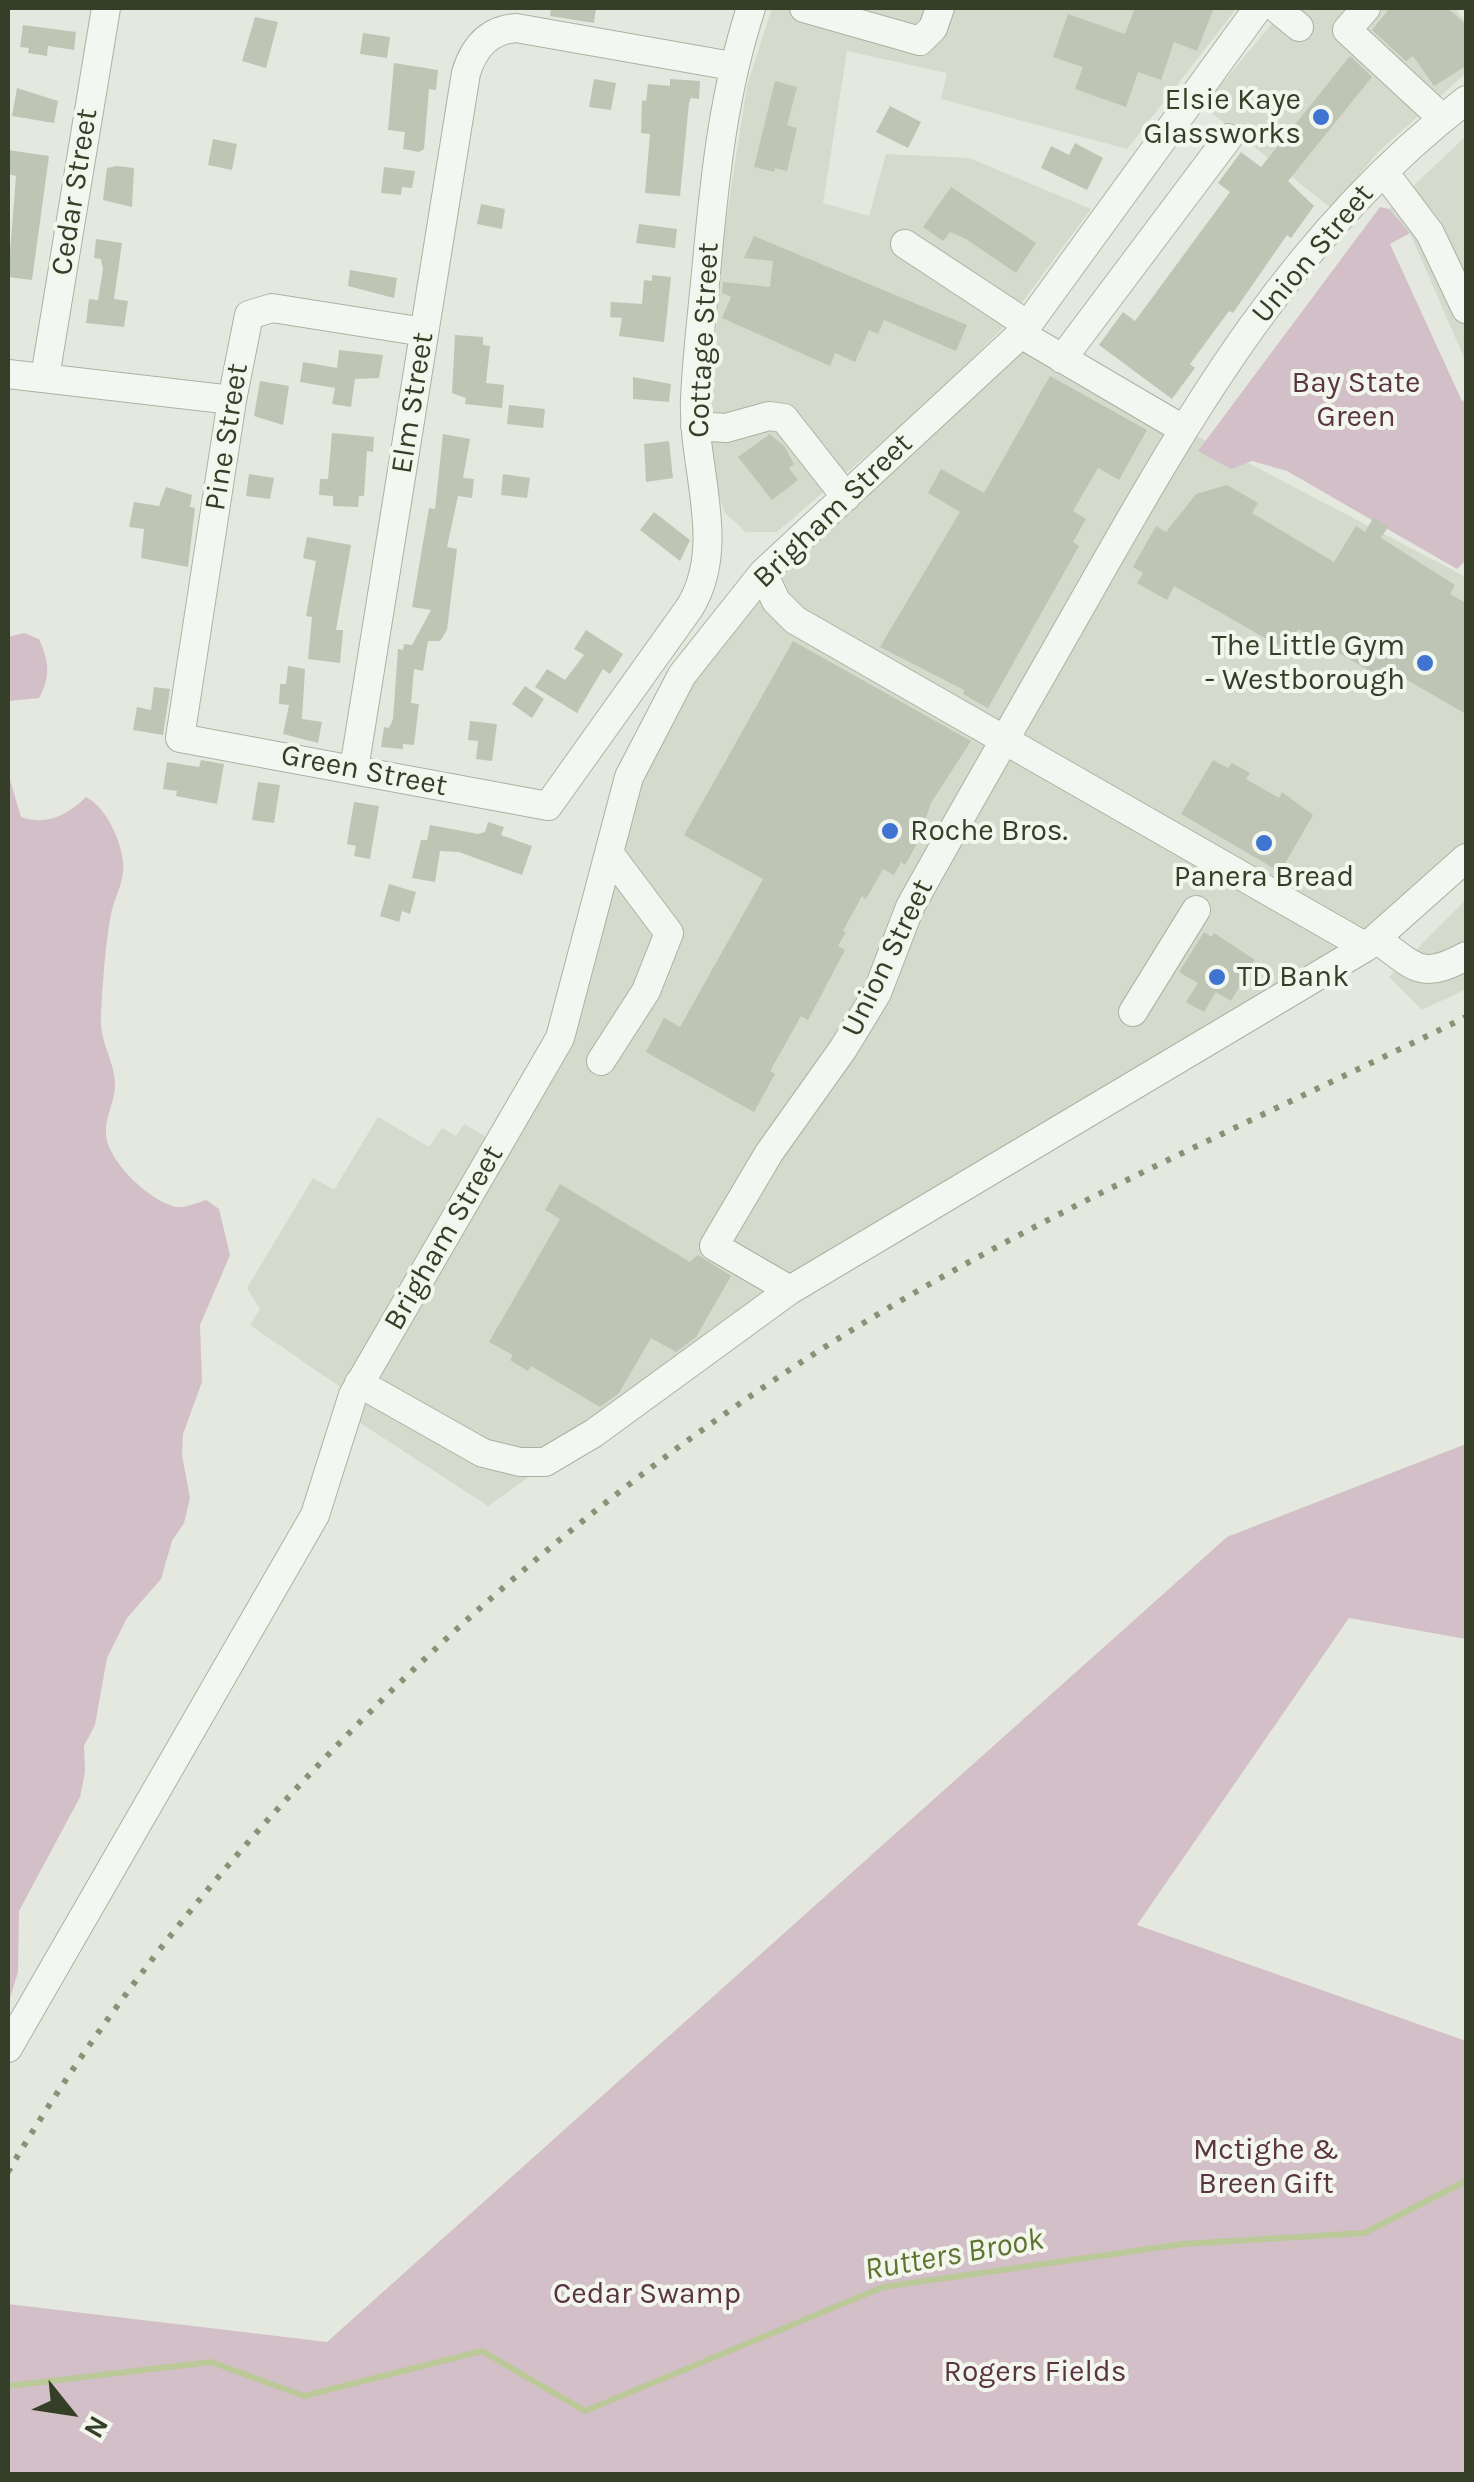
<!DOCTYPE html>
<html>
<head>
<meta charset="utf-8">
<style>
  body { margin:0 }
  #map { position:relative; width:1474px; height:2482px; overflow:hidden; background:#e4e8de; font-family:Karla,sans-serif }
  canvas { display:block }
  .frame { position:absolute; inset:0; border:10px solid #353f27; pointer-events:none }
  .north { position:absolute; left:20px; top:2362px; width:100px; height:100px; -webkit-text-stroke:8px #f3f6ed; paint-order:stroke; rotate:120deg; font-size:28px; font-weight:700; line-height:40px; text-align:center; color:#353f27 }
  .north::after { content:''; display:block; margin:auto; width:35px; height:45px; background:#353f27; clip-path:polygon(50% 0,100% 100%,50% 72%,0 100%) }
</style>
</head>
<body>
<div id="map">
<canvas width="1474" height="2482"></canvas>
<div class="frame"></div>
<div class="north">N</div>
</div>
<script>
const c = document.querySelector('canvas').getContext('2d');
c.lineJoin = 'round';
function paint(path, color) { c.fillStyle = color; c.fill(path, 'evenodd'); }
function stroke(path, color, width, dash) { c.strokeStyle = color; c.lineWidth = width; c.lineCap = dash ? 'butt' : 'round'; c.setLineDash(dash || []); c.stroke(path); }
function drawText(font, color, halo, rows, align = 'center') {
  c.font = font + ' Karla,sans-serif'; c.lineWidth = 8; c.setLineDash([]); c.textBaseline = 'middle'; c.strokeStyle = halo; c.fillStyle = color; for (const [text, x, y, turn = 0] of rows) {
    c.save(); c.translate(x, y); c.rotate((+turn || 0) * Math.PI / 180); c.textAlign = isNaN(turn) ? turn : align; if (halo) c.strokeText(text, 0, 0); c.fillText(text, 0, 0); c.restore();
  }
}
paint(new Path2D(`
  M772,8H1237L1127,149L941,99L947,73L847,51L823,203L869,216L886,154L969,158L1091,209L1003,328L923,407L777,532H746L725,513L710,472L712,404L721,253L747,86Z
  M1285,8H1455L1466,22V73L1377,153L1332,209L1203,106Z
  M1466,136V362L1410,233L1389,209Z
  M1021,334L1181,428L1466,577V858L1406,915L790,1290L488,1506L345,1413L352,1395L250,1325L260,1309L247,1288L313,1178L334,1190L378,1117L429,1147L442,1128L456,1136L464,1124L498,1144L560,1038L629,777L763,573Z
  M1466,900V989L1422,1010L1389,977Z`), '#d4dacc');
paint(new Path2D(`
  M1380,207L1389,209L1410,233L1390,244L1462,401L1466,400V560L1457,569L1287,471L1252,461L1231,469L1198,451Z
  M24,633L39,639C49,661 51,677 39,698L8,701V637Z
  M8,773L21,817C46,826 68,815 86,797C106,807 121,840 123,862C125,882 115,895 111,914C105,946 103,981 101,1013C99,1045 116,1061 115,1088C114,1103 105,1117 106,1133C106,1160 150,1202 177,1207C185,1208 197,1203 206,1200L219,1209L230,1255L200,1325L202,1382L183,1434L182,1455L190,1498L184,1523L172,1541L161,1579L127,1618L107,1658L95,1725L84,1746L85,1772L80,1797L19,1911L18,1972L8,2005Z
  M1466,1444V1639L1349,1618L1137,1925L1466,2041V2474H8V2304L327,2342L1227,1537Z`), '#d2bfc8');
stroke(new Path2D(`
  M8,2386L211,2362L304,2396L482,2351L585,2411L883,2287L1183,2244L1364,2233L1466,2181`), '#bbc998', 6);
paint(new Path2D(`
  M551,8H596L594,23L550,16Z
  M1135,8H1214L1197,51L1174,42L1161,80L1138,72L1126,107L1075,89L1083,67L1053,57L1068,14L1125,34Z
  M1390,8H1447L1466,24V66L1434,86L1413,56L1406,61L1372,30Z
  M255,17L278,22L266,68L242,61Z
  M23,25L76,32L74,50L48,46L47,56L28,53L29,48L20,47Z
  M363,33L390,37L387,58L360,54Z
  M1350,56L1372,77L1288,181L1314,206L1291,238L1287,235L1233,313L1229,311L1190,364L1195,368L1172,399L1099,345L1123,312L1135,321L1230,192L1218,183L1241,152L1261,167Z
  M394,63L438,70L436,90L429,89L424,149L419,152L403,149L405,132L388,130Z
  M594,79L616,83L611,110L589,107Z
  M670,79L700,81L699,99L691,98L689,103L680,196L645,193L650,134L641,133L642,100L646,101L648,84L670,86Z
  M775,81L797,87L787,125L797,128L787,171L775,168L774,172L754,167Z
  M17,88L58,101L54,123L12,116Z
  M890,106L921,122L908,148L876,132Z
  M213,139L237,144L232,170L208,165Z
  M1075,143L1103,158L1087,190L1041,168L1051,146L1069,155Z
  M8,150L49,156L32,280L8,277L16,176L8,174Z
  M117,166L134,168L132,207L103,200L107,168Z
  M384,167L415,171L412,188L402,187L401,195L381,193Z
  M951,187L1036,243L1016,273L966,239L950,232L943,241L923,227Z
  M481,204L505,209L502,229L477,224Z
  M639,224L677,229L675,248L636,243Z
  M754,236L967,325L956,351L884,320L878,334L869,330L855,362L835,353L830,366L722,318L731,297L722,293L723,282L770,287L773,261L744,258Z
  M96,239L122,243L114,299L128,301L124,327L86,323L89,299L98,300L103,269L101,259L94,258Z
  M350,270L397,278L394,298L348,286Z
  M652,275L671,277L664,342L619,336L622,318L610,317L611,302L642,304L644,280L652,281Z
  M455,335L483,337V345L490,346L486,383L504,385L502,408L465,404L466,398L452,393Z
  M339,350L383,355L379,378L355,379L351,407L332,404L335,388L300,382L303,362L337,368Z
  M1050,376L1147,430L1119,480L1098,468L1073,511L1086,519L1073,542L1079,546L988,708L963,694L964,690L880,647L960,512L928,493L941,469L984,493Z
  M633,377L671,384L669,402L633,399Z
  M260,381L289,386L283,425L254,416Z
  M509,405L545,409L543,428L507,424Z
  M332,433L374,437L373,452L367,451L364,496H359L358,507L333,506V496L319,495L320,479H328Z
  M443,434L470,439L463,478L474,479L472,498L458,496L447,547L457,549L447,630L440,641H428L423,671L414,669L411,703L419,704L414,745L403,744V749L381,747L384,727L389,728L393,719L398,649L403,650L404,644L412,645L431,610L412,607L429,508L435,509Z
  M770,434L785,447L794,464L789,468L798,480L772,500L738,457Z
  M669,441L673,478L646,482L644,444Z
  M249,474L274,478L270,499L246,496Z
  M503,474L530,478L527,498L501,495Z
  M1227,485L1258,503L1252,513L1334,562L1356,526L1365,532L1373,518L1388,527L1381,538L1455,585L1450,594L1466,603V714L1402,677L1397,687L1298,629L1286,650L1174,586L1167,600L1137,583L1143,573L1133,567L1156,526L1166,532L1196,494Z
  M166,487L192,495L190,507L195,508L188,567L141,558L144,529L129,527L134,502L159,506Z
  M654,512L690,540L680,561L640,530Z
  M307,537L351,545L336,630H343L340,663L308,659L312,617L306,616L316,561L303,558Z
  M586,630L623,654L610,674L603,669L577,713L535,687L547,669L565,680L584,655L574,649Z
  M793,641L971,741L931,803L925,820L929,822L905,865L901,862L894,875L883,869L866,899L862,896L843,931L846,932L838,946L845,950L808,1020L801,1016L770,1071L775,1074L754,1112L646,1052L664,1018L680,1027L763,879L684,835Z
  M288,666L305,669L302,719L322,722L318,743L283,734L289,705L279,704L280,684H286Z
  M525,686L544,699L532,718L512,704Z
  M154,687L170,689L163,735L133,730L137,707L151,710Z
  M470,721L497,724L492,761L476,759L478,741L468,740Z
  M201,760L224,764L217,804L176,796L177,791L163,789L167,762L199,767Z
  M1213,760L1228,768L1232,763L1250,773L1246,779L1279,798L1282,792L1313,815L1280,872L1181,814Z
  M258,782L280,785L274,823L252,820Z
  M354,802L379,806L370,859L354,856L356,846L347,844Z
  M488,822L504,827L501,835L532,846L522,875L459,852L440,851L435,882L412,878L421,840H427L430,825L478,834L485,832Z
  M389,884L416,892L410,914L402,911L399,922L380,916Z
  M1204,932L1212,937L1214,933L1255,960L1231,1001L1216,992L1204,1012L1186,1002L1198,983L1179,972Z
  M560,1184L690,1262L698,1255L731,1276L696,1337L676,1352L651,1338L619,1393L600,1407L531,1366L528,1371L510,1360L513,1355L489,1342L560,1219L545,1210Z`), '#bfc5b5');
const minor = new Path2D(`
  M804,8L920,41L933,28L940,8
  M1276,8L1299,27
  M1366,8L1347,30L1442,118
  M1384,172L1430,233L1466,309
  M905,244L1028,325
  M424,332L272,308L249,315L232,400L180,738L548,806L690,607C728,544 692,468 695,399C697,353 703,307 707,262C715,174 724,91 751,8
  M1021,334L1181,428
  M1062,359L1228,138
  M8,374L232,400
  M45,377L106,8
  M695,426L726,428L769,416L784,418L846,497
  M763,573L776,601L795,620L1366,947
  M354,769L466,73C474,47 489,30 516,28L732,66
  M1376,939C1416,967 1420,981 1466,956
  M1133,1012L1196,910
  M601,1061L646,991L669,933L609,853
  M790,1290L714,1246L769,1153L843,1049L877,993L910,907C969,801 1030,696 1090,590C1195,405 1295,232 1466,100
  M359,1383L483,1453L520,1462H545L594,1433L790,1290L1366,947L1466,858
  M8,2048L315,1515L353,1395L560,1038L629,777L682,675L763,573L1021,334L1258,8`);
stroke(minor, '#acb2a3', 30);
stroke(minor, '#f4f6f1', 28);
stroke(new Path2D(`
  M8,2172C211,1828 539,1517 880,1313C1067,1201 1271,1113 1466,1017`), '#879277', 6, [5, 10]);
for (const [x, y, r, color] of [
  [1321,117,10,"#3f75d1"],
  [1425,663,10,"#3f75d1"],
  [890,831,10,"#3f75d1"],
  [1264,843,10,"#3f75d1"],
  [1217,977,10,"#3f75d1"]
]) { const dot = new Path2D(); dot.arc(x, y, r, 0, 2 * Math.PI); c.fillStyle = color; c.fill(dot); stroke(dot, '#f3f6ed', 4); }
drawText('30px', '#353f27', '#f3f6ed', [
  ["Elsie Kaye",1301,100],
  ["Glassworks",1301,134],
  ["The Little Gym",1405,646],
  ["- Westborough",1405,680],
  ["Roche Bros.",910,831,"left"],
  ["Panera Bread",1264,877,"center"],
  ["TD Bank",1237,977,"left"]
], 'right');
drawText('30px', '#353f27', '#f3f6ed', [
  ["Cedar Street",75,192,-81],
  ["Union Street",1313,254,-50],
  ["Cottage Street",704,340,-87],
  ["Elm Street",413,403,-81],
  ["Pine Street",227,437,-81],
  ["Brigham Street",833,511,-44],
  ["Green Street",364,771,11],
  ["Union Street",888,958,-64],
  ["Brigham Street",444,1238,-60]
]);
drawText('30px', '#5b3444', '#f3f6ed', [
  ["Bay State",1356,383],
  ["Green",1356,417],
  ["Mctighe &",1266,2150],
  ["Breen Gift",1266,2184],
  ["Cedar Swamp",647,2294],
  ["Rogers Fields",1035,2372]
]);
drawText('italic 32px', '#5d7430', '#f3f6ed', [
  ["Rutters Brook",954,2255,-10]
]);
</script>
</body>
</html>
